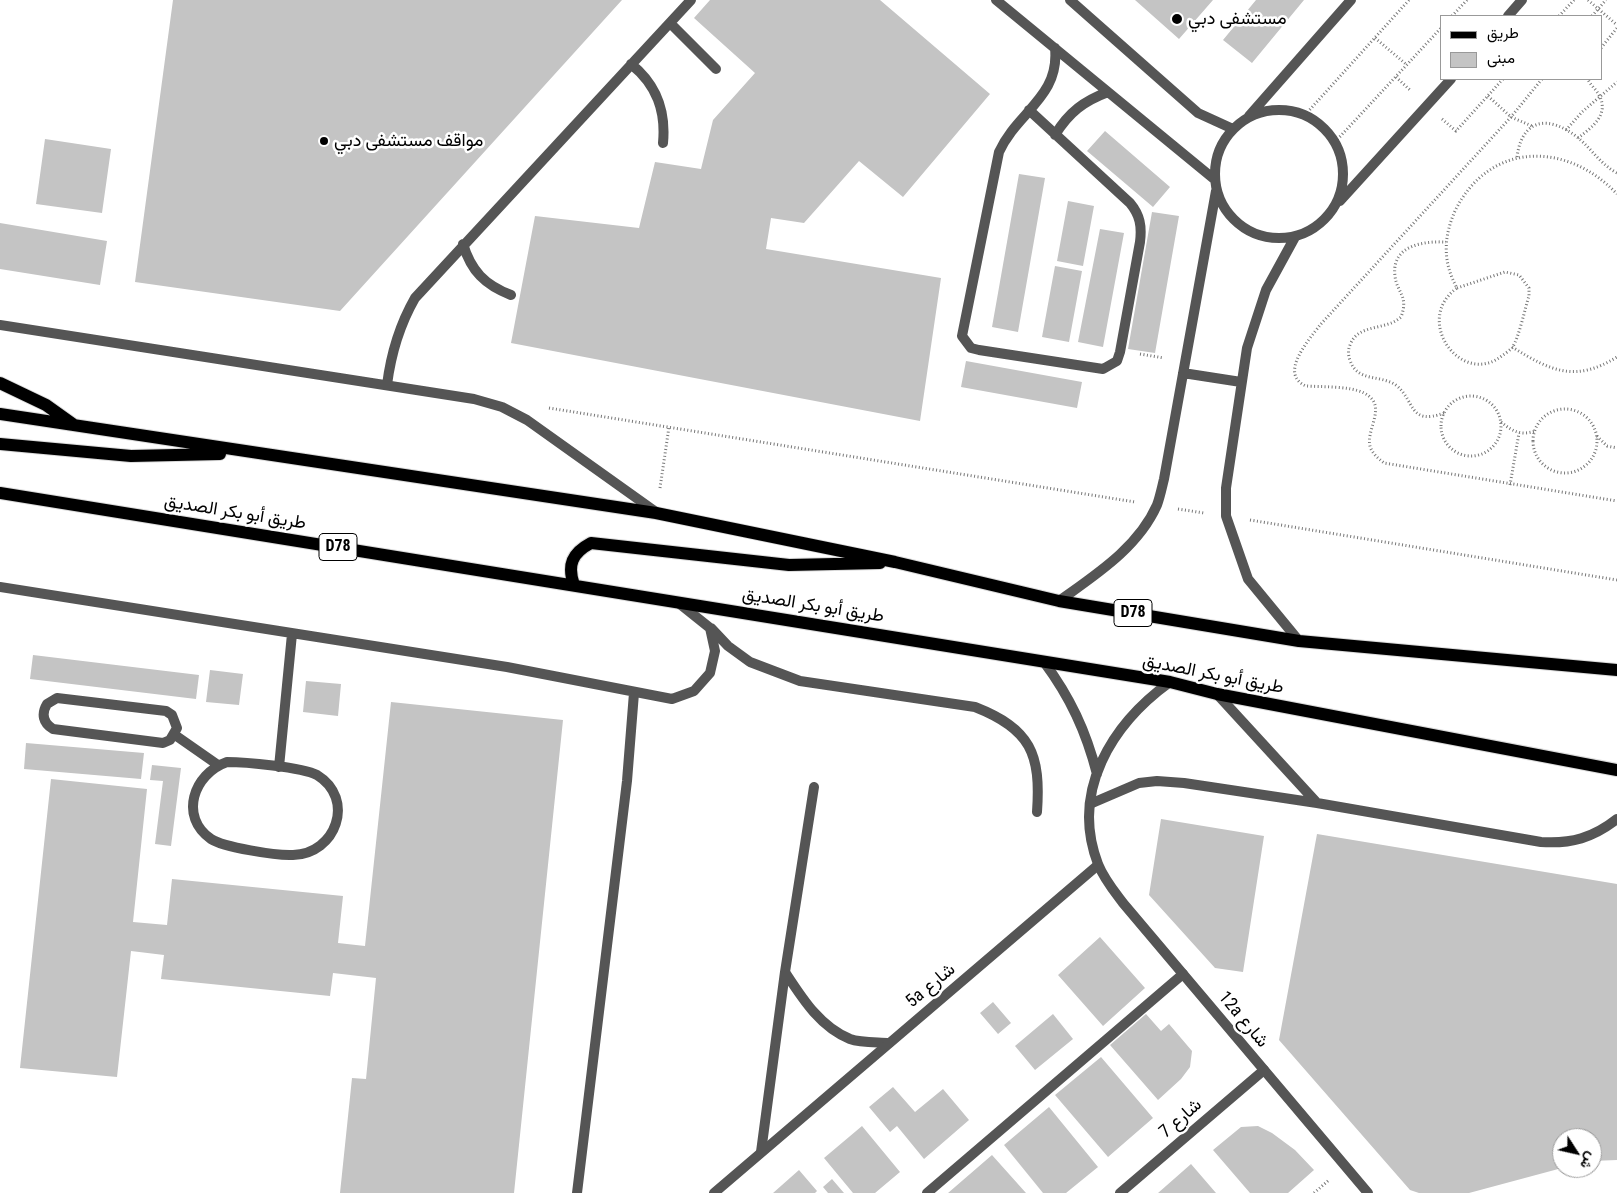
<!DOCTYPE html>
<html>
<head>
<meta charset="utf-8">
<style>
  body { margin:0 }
  #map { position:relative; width:1617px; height:1193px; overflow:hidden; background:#fff; font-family:"Roboto Condensed",Vazirmatn,sans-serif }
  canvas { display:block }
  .legend { position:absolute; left:1440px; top:15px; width:162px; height:65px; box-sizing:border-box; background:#fff; border:1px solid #999; margin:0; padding:6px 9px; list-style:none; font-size:15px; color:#000 }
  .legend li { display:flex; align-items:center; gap:10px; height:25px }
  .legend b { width:25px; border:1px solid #999 }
  .north { position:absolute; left:1552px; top:1128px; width:50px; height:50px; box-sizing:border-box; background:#fff; border:1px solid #999; border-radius:50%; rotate:125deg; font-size:14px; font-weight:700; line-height:20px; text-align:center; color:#000 }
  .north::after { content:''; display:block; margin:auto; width:18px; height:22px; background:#000; clip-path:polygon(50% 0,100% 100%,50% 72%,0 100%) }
</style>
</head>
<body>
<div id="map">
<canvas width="1617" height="1193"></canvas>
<ul class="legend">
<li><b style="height:6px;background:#000"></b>طريق</li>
<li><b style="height:14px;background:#c4c4c4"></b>مبنى</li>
</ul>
<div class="north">ش</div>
</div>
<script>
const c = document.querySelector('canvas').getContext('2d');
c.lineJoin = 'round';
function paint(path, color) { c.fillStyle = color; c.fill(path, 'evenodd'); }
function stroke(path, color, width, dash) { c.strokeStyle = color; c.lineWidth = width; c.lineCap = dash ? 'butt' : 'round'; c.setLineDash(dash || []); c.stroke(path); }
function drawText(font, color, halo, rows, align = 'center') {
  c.font = font + ' "Roboto Condensed",Vazirmatn,sans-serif'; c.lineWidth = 5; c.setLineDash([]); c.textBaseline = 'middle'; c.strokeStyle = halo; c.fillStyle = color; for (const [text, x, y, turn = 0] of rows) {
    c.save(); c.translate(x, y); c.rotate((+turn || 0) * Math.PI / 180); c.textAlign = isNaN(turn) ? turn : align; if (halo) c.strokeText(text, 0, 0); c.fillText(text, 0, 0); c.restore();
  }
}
paint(new Path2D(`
  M173,0H622L340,311L135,282Z
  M710,0H880L990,94L903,197L859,161L804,223L771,218L766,249L941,278L920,421L511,343L535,216L639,228L655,162L701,169L713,120L755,73L694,18Z
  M1135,0H1213L1179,39Z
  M1256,0H1304L1252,63L1223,40Z
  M1105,131L1170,187L1153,207L1087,151Z
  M45,139L111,149L102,213L36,204Z
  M1019,174L1045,178L1018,332L992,327Z
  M1068,201L1094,206L1083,266L1057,261Z
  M1152,212L1179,216L1155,353L1128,349Z
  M0,223L107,241L100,285L0,269Z
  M1100,229L1124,233L1103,347L1078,342Z
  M1055,266L1082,271L1069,342L1042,337Z
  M966,361L1082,382L1077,408L961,387Z
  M33,655L199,675L196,699L30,679Z
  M210,670L243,674L239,705L206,702Z
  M306,681L341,684L338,716L303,712Z
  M391,702L563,720L514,1193H340L352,1078L366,1079L376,978L333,973L330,996L161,979L164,955L131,951L117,1077L20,1068L51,779L147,789L133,922L167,925L172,879L343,896L338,943L365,946Z
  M26,743L144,753L141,779L24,769Z
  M152,765L181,768L171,846L155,844L163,781L150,780Z
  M1161,819L1264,836L1243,972L1215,968L1149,895Z
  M1317,834L1617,884V1160L1592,1161V1138H1562V1168L1469,1193H1419L1410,1190L1279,1040Z
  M1100,937L1145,988L1103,1026L1058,975Z
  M993,1002L1011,1023L998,1034L980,1013Z
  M1053,1014L1073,1039L1035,1070L1015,1046Z
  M1146,1014L1161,1031L1169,1024L1192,1051L1190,1067L1181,1079L1158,1100L1110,1045Z
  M1101,1057L1153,1118L1108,1157L1055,1095Z
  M893,1087L915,1112L943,1089L969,1120L924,1159L897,1126L890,1132L869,1107Z
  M1049,1107L1098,1167L1066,1193H1043L1004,1145Z
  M862,1126L900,1172L875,1193H853L824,1158Z
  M1258,1126L1272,1133L1295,1150L1314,1170L1288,1193H1250L1213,1150L1241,1127Z
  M992,1155L1026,1193H948Z
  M1191,1164L1216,1193H1158Z
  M799,1170L817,1191L815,1193H773Z
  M832,1179L844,1193H828L823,1187Z`), '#c4c4c4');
const primary = new Path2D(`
  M0,383L46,405L74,425
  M0,414L656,513L895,562L1059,601L1299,641L1617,670
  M0,444L131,456L220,454
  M0,493L1170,682L1217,694L1617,770
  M574,585C567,565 572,553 591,543L789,565L880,563`);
stroke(primary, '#dbdbdb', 14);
stroke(new Path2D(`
  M1588,0L1617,25
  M1452,16L1467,0
  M1559,16L1574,0
  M1592,16L1606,0
  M1375,38L1407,65
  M1601,48L1617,28
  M1396,77L1411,91
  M1542,79L1511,117L1320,325C1309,340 1278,374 1306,386C1321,387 1351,386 1364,393C1390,406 1363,431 1371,449C1374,455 1379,459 1384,463L1617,501
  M1488,96L1511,117L1532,126
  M1305,115L1409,0
  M1442,119L1456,131L1503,79
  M1566,130L1582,112L1617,82
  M1578,138C1591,128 1610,115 1599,95C1596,89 1590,85 1588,79
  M1335,142L1441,28
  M1517,157C1522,118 1549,115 1577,137C1592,149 1600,164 1617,173
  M1457,288L1505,272L1519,275L1529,288V296C1525,308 1519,338 1512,348C1510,350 1506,353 1503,355C1462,389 1412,320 1457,288C1443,263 1443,238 1455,211C1489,141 1567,141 1617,194
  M1512,347C1551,371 1575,383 1617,357
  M1140,354L1164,358
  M1441 426a30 30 0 1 1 60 0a30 30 0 1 1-60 0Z
  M549,408L1135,502
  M1533 441a32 32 0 1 1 64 0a32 32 0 1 1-64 0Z
  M1444,413C1409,426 1415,401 1397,386C1382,374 1357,383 1350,360C1348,355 1348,350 1350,345C1358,323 1386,331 1401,317C1409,296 1397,293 1395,276C1391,245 1424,241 1446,242
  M1501,422C1512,431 1521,436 1535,431
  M1597,436L1607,446L1617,448
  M1510,485L1519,433
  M660,488L669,427
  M1178,509L1204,513
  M1250,520L1617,580
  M1314,1193L1329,1180`), '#777', 3, [1, 2.5]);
stroke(new Path2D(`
  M996,0L1214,179
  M1070,0L1198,113L1233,129
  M1508,16L1522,0
  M670,23L716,69
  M631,64C657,85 666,111 663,143
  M1215 174a64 64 0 1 1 128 0a64 64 0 1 1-128 0Z
  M1029,110L1130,203C1140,215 1142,226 1140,242L1120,352L1117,361L1103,369L979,350L971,348L962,336L999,152C1017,112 1060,97 1055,48
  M1249,116L1351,0
  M1055,135C1069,112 1084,101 1108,92
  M1340,201L1451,79
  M1295,237L1266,290L1247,348L1226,488V516L1248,579L1299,641
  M463,244C471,271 485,285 511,295
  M0,325L474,399L502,407L527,420L656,512
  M1183,373L1241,382
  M387,385C391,353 399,326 415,298L691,0
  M0,587L507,667L672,699L694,691L710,673L715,651L710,628L680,604
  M1059,601C1095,575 1138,548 1157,505C1160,497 1162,487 1164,479L1216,191
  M711,628L728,646L750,662L800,681L975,707C1031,729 1041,754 1037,812
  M1217,694L1317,803
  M57,698L166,711L172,715L177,728L170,740L163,743L53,729C43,723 41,714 47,704Z
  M175,735L218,765
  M227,762C244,762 302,767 317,775C356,799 336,854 293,855C277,856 223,847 211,839C179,817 193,774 227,762Z
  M279,767L292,634
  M1090,804L1139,783L1157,781L1184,783L1317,803L1541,842C1571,844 1593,838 1617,819
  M785,972C802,998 820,1027 850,1039C861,1043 878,1042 889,1043
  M761,1152L785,972L814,787
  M577,1193L627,781L634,693
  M927,1193L1183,974`), '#555', 10);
stroke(new Path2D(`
  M714,1193L1098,865
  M1120,1193L1264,1070`), '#555', 10);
stroke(new Path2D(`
  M1044,662C1070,697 1086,731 1097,774
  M1170,682C1112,724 1070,791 1098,864C1104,879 1114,891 1123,903L1368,1193`), '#555', 10);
stroke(primary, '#000', 12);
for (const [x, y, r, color] of [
  [1177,19,6,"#000"],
  [324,141,5,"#000"]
]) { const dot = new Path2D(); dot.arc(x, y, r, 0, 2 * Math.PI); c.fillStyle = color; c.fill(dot); stroke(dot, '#fff', 2); }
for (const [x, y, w] of [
  [338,547,38],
  [1133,613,38]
]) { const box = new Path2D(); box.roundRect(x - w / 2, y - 13.5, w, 27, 4); c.fillStyle = '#fff'; c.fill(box); stroke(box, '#000', 1); }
drawText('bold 16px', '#000', null, [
  ["D78",338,547],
  ["D78",1133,613]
]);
drawText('18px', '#000', '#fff', [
  ["مستشفى دبي",1188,19],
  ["مواقف مستشفى دبي",334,141]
], 'left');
drawText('18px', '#000', '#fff', [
  ["طريق أبو بكر الصديق",235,513,9],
  ["طريق أبو بكر الصديق",813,606,9],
  ["طريق أبو بكر الصديق",1213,675,11],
  ["5a شارع",931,986,-40],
  ["12a شارع",1243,1020,50],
  ["شارع 7",1181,1119,-41]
]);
</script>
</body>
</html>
